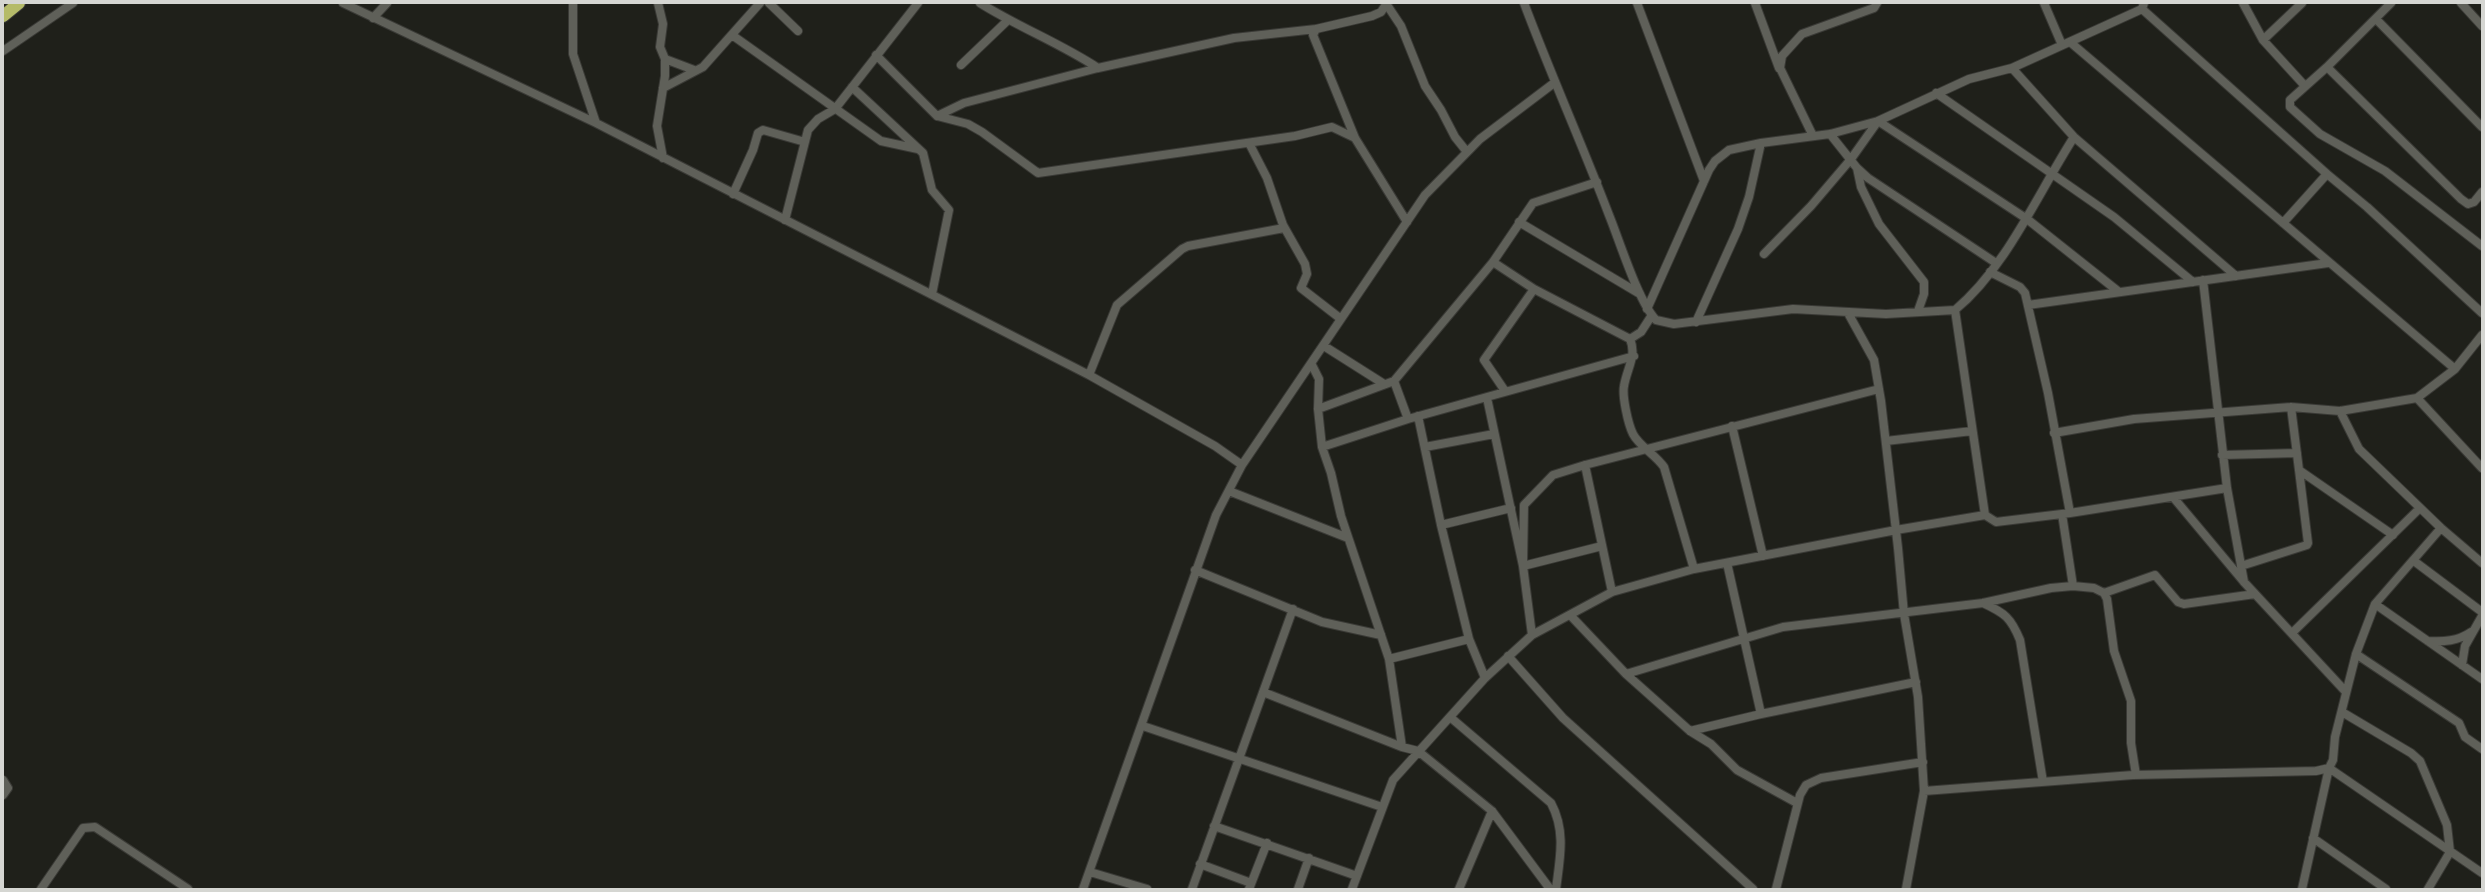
<!DOCTYPE html>
<html>
<head>
<meta charset="utf-8">
<style>
  body { margin:0 }
  #map { position:relative; width:2485px; height:892px; overflow:hidden; background:#1f201a; font-family:"Fira Sans Condensed",sans-serif }
  canvas { display:block }
  .frame { position:absolute; inset:0; border:4px solid #d5d6d2; pointer-events:none }
</style>
</head>
<body>
<div id="map">
<canvas width="2485" height="892"></canvas>
<div class="frame"></div>
</div>
<script>
const c = document.querySelector('canvas').getContext('2d');
c.lineJoin = 'round';
function stroke(path, color, width, dash) { c.strokeStyle = color; c.lineWidth = width; c.lineCap = dash ? 'butt' : 'round'; c.setLineDash(dash || []); c.stroke(path); }
const street = new Path2D(`
  M343,3L596,123L1089,375L1215,446L1242,465
  M573,3V54L596,123
  M658,3L663,24L660,47L665,59V76L657,126L663,158
  M769,3L798,31
  M980,3C1018,27 1060,43 1098,68
  M1387,3L1381,12L1372,16L1316,29L1313,35L1355,138L1407,222
  M1524,3C1551,75 1582,144 1609,215C1620,242 1638,301 1656,320L1674,324L1793,309L1886,314L1955,310C2006,268 2038,193 2074,137
  M1637,3L1704,181
  M1755,3L1779,68
  M2044,3L2062,45
  M2243,3L2263,40L2305,86
  M2391,3L2327,67L2461,199L2468,204L2474,202L2482,192
  M2461,3L2482,26
  M1387,5L1401,26L1425,86L1441,110L1455,137L1467,152
  M2142,9L2327,174L2367,207L2482,313
  M373,18L387,3
  M2376,19L2482,127
  M732,35L881,141L918,149
  M2263,40L2302,3
  M2070,42L2455,369
  M3,51L73,3
  M876,55L937,116L968,124L982,132L1038,173L1295,136L1332,127L1355,138
  M665,59L694,70
  M961,65L1007,21
  M2327,67L2290,100V107L2320,134L2385,171L2482,246
  M2012,68L2074,137L2236,276
  M852,87L923,153L932,190L949,210L932,294
  M663,88L703,67L760,3
  M1936,93L2114,217L2193,282
  M937,116L964,103L1098,68L1234,38L1316,29
  M1878,121L2027,219L2119,292
  M1830,134L1857,168L1868,178L1996,263
  M1813,136L1780,68L1782,56L1802,34L1874,8L1877,3
  M1249,143L1267,178L1283,225L1305,264L1307,274L1301,288L1341,319
  M1857,168L1861,187L1879,224L1924,282V294L1918,311
  M733,194L753,150L758,133L763,130L805,142
  M785,220L808,130L818,119L835,109L918,3
  M1519,222L1640,294
  M2283,223L2327,174
  M1764,254L1811,206L1851,159L1878,121
  M1493,262L1534,289L1630,339C1637,356 1627,368 1624,386C1622,396 1628,424 1633,434C1639,446 1656,455 1664,467L1694,569
  M1990,272L2020,287L2025,293L2048,393L2070,513
  M2203,280L2227,488L2244,582
  M2028,305L2328,263
  M1647,309L1709,170L1715,161L1729,150L1761,143L1830,134L1878,121L1969,79L2012,68L2142,9L2144,3
  M1955,310L1985,515L1996,522L2070,513L2227,488
  M1848,313L1874,360L1881,401L1898,548L1904,614L1918,697L1924,791L1906,889
  M1696,322L1738,229L1749,197L1761,143
  M1630,339L1641,332L1652,315
  M1324,346L1384,384
  M1312,365L1319,379L1318,409L1322,447L1331,473L1341,516L1389,659L1402,747
  M1089,375L1117,305L1182,249L1188,246L1284,228
  M1394,381L1408,419
  M1505,391L1484,360L1534,289
  M1487,398L1523,566L1532,635
  M2417,398L2482,468
  M2291,407L2299,470L2393,535
  M1318,409L1394,381L1493,262L1533,203L1597,182
  M2340,411L2359,449L2441,528L2482,563
  M1418,416L1441,525L1469,639L1485,678
  M1732,426L1763,556
  M2054,433L2134,419L2291,407L2340,411L2417,398L2455,369L2482,335
  M1886,441L1972,431
  M1322,447L1408,419L1634,356
  M1425,447L1494,434
  M2222,455L2297,453
  M1585,465L1612,592
  M1229,491L1348,538
  M2173,497L2244,582L2346,692
  M2062,514L2073,586
  M1441,525L1511,508
  M2414,561L2482,612
  M1727,563L1761,714
  M1523,566L1524,505L1553,475L1585,465L1879,389
  M1523,566L1602,546
  M2241,566L2307,545L2308,543L2299,470
  M1195,570L1322,622L1381,635
  M2104,593L2155,575L2178,602L2184,604L2255,594
  M1983,603C2005,613 2011,618 2020,640L2043,782
  M2375,604L2482,679
  M1571,616L1626,674L1690,731L1711,744L1737,770L1797,803
  M2292,633L2420,508
  M2428,641C2444,642 2458,641 2471,632
  M2356,654L2459,723L2465,737L2482,749
  M1508,656L1563,718L1753,889
  M1389,659L1469,639
  M2462,665L2465,646L2482,616
  M1626,674L1783,627L1983,603L2051,588L2073,586L2094,588L2104,593L2107,599L2114,651L2131,701V743L2136,775
  M1263,692L1402,747L1418,751L1492,811L1550,889
  M2342,712L2411,753L2420,761L2447,825L2450,852L2428,889
  M1450,717L1551,803C1566,831 1560,858 1556,889
  M1143,726L1382,807
  M1690,731L1761,714L1916,682
  M2329,768L2482,873
  M3,780L8,788L3,795
  M1924,791L2133,775L2316,771L2329,768
  M1214,826L1357,876
  M2313,838L2386,889
  M1200,864L1251,883
  M1090,872L1147,889
  M41,889L83,828L95,827L188,889
  M1083,889L1216,515L1242,465L1425,195L1480,139L1554,83
  M1192,889L1293,609
  M1249,889L1267,843
  M1298,889L1309,858
  M1352,889L1393,780L1485,678L1532,635L1612,592L1694,569L1896,530L1985,515
  M1459,889L1492,811
  M1776,889L1800,795L1806,785L1821,778L1923,762
  M2302,889L2329,768L2333,760L2335,737L2356,654L2375,604L2441,528`);
const highway = new Path2D(`
  M3,16L19,3`);
stroke(street, '#3a3a36', 10);
stroke(highway, '#3a3a36', 14);
stroke(street, '#5f6059', 8);
stroke(highway, '#b5bb69', 12);
</script>
</body>
</html>
